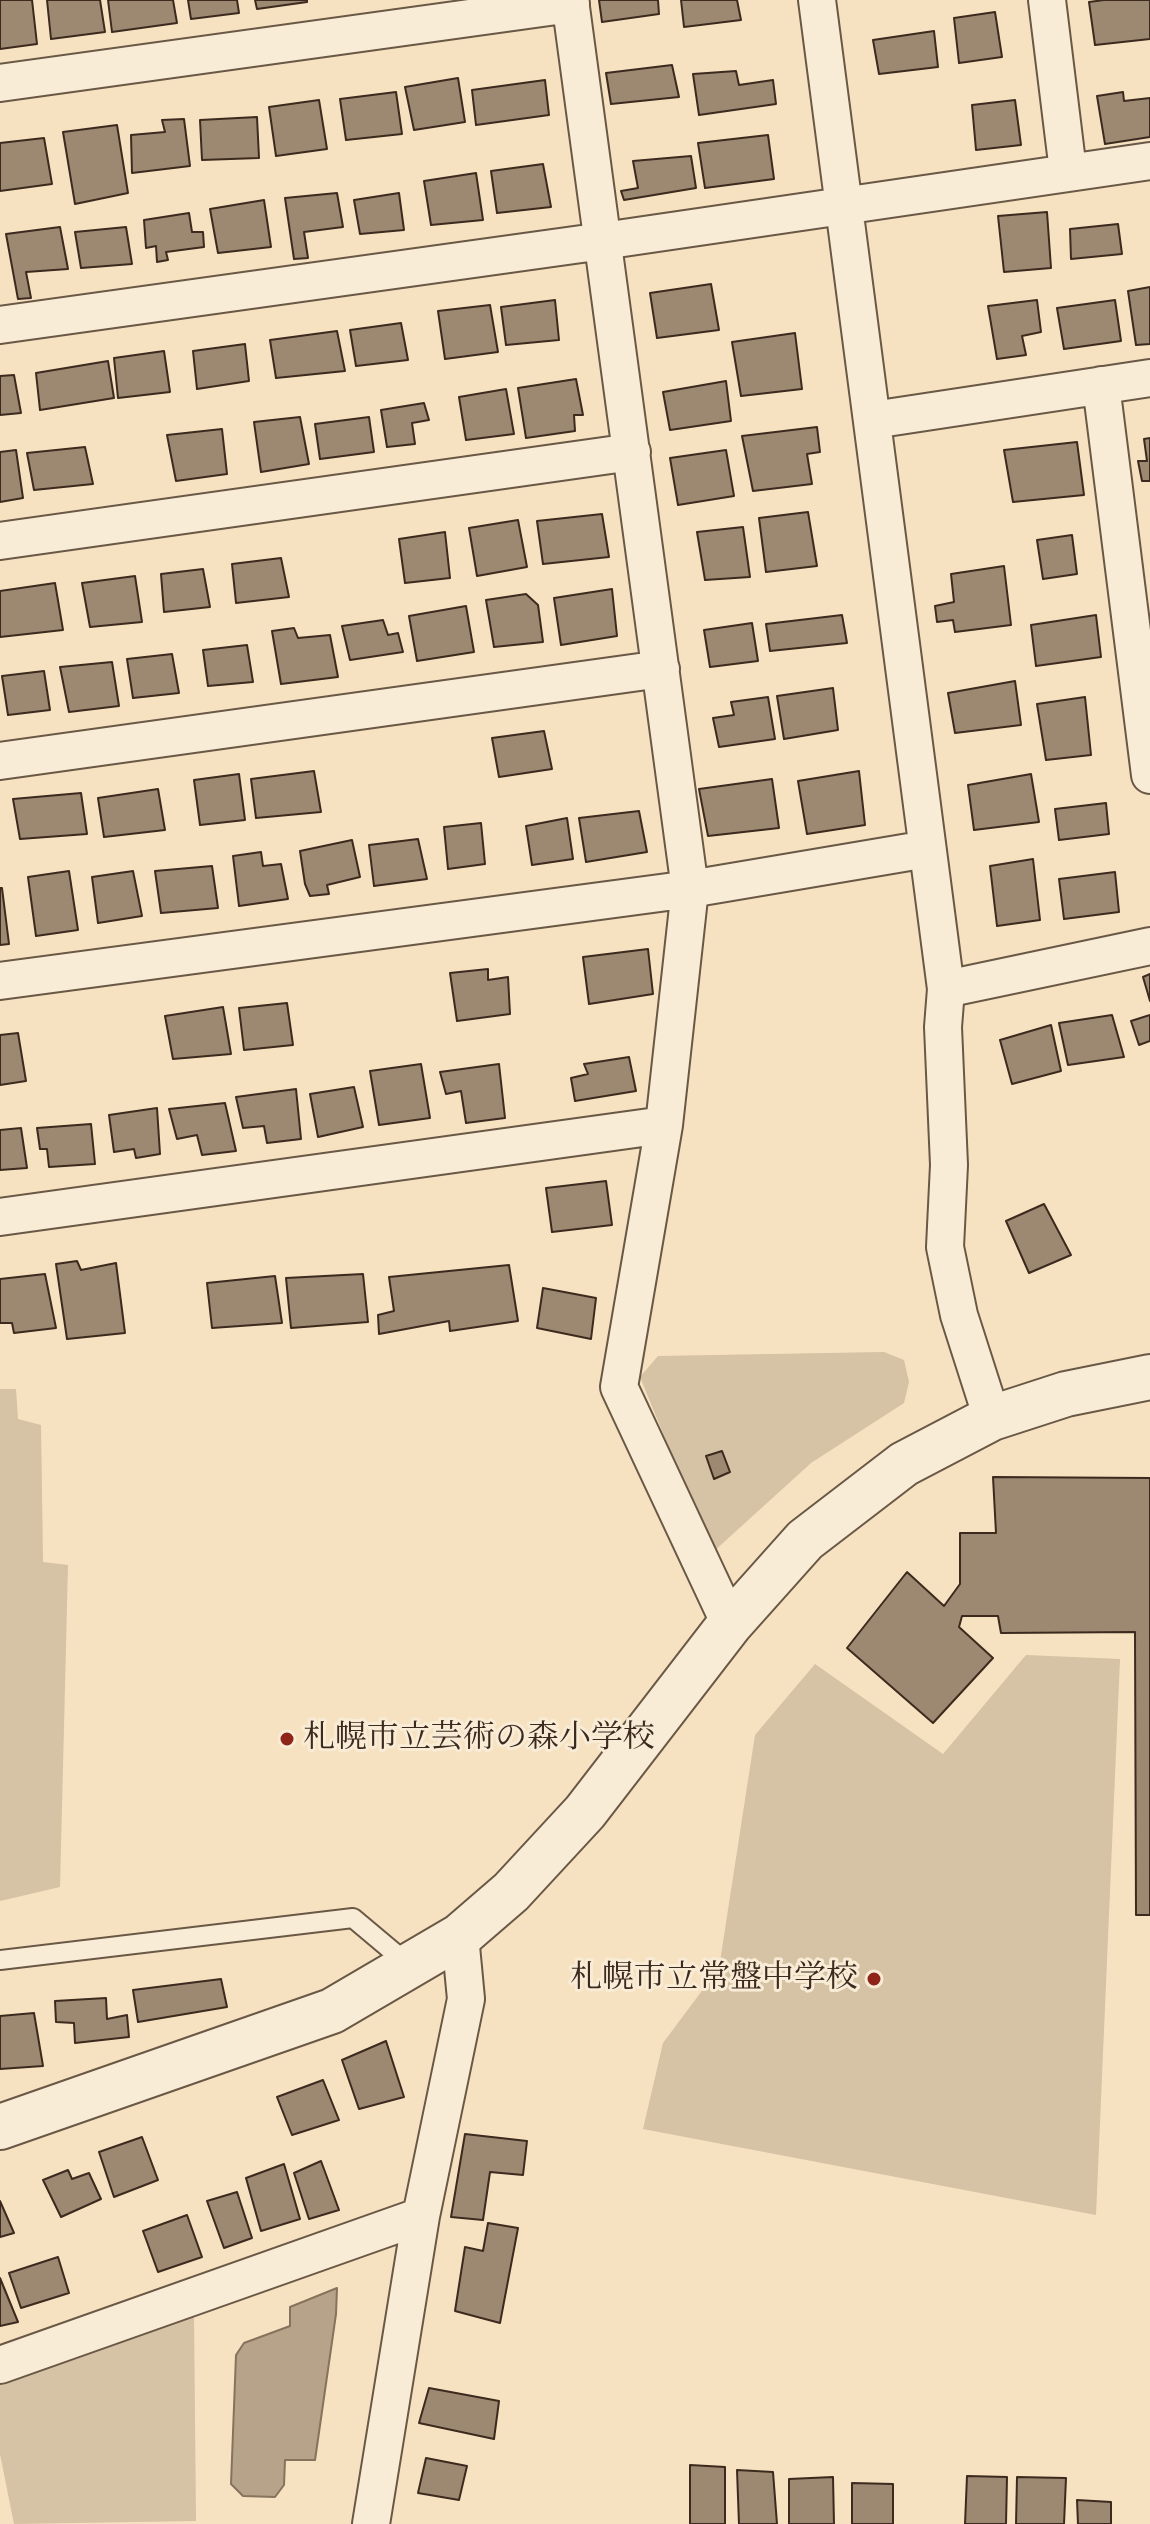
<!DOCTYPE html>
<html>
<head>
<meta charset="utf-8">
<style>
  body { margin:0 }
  canvas { display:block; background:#f6e1c0 }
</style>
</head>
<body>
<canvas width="1150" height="2524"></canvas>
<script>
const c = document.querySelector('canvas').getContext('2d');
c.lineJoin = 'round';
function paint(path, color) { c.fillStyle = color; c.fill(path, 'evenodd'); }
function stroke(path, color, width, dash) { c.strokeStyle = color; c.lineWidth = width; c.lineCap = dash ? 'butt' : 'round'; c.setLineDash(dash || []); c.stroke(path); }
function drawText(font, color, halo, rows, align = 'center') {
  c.font = font + ' Alegreya,"Noto Serif JP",serif'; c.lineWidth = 6; c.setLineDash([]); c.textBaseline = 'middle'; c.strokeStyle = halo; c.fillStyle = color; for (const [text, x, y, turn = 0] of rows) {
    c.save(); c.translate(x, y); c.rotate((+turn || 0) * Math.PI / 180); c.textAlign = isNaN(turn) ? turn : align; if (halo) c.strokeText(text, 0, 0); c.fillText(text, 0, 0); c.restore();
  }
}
paint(new Path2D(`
  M884,1352L904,1360L909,1382L904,1403L811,1463L712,1553L640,1377L658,1356Z
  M0,1389H16L18,1419L41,1425L43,1562L68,1565L60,1887L0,1901Z
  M1026,1655L1120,1659L1096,2215L643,2129L663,2043L719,1968L755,1735L815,1664L943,1754Z
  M194,2314L196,2521L14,2524L0,2454V2381Z`), '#d6c2a4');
const water = new Path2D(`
  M337,2288L336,2314L315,2460H285L284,2485L275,2497L243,2496L231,2484L236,2355L244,2343L290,2326V2307Z`);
paint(water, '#b7a389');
stroke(water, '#86735e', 2);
const building = new Path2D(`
  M0,0H32L37,44L0,49Z
  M47,0H100L105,32L51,39Z
  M108,0H173L177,23L112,32Z
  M188,0H237L239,13L191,19Z
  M255,0H307V2L257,9Z
  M599,0H658L659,14L602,22Z
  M681,0H737L741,20L684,27Z
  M1104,0H1150V39L1095,45L1089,2Z
  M995,12L1002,57L959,63L954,18Z
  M934,31L938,67L879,74L873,40Z
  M672,65L679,97L611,104L606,73Z
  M736,71L739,85L773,80L776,104L699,115L693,74Z
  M458,78L465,122L414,130L405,87Z
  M545,80L549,115L476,125L472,90Z
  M396,92L402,134L346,140L340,99Z
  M1123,92L1124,101L1150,98V137L1105,144L1097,96Z
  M319,100L327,149L276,156L269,107Z
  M1015,100L1021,145L976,150L972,105Z
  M257,117L259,158L202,160L200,120Z
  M184,119L190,166L132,173L131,135L165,132L162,120Z
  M117,125L128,193L75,204L63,132Z
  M768,135L774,179L705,188L698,143Z
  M44,138L52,184L0,191V143Z
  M691,156L696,188L624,200L621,191L638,188L633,161Z
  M543,164L551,207L497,213L491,171Z
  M476,173L483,220L431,225L424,181Z
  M337,193L343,227L304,232L308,258L294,259L285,198Z
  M399,193L404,230L360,234L354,200Z
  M264,200L271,247L218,253L210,209Z
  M1047,212L1051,268L1004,272L998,216Z
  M189,213L192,232H203L204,247L166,252L168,260L157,262L156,246L146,248L144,220Z
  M1118,224L1122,254L1071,259L1070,229Z
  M60,227L68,269L26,272L31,298L18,299L6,234Z
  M126,227L132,264L81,268L75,232Z
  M711,284L719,330L657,338L650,293Z
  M1150,287V344L1136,345L1128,291Z
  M555,300L559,340L506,345L501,307Z
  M1037,300L1041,332L1022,336L1026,355L997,359L988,306Z
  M1115,300L1121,341L1064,349L1057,308Z
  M490,305L498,352L445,359L438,311Z
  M401,323L408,360L356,366L350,330Z
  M337,331L345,371L276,378L270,340Z
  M795,333L802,389L741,396L732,342Z
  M245,344L249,381L197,389L193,351Z
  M164,351L170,392L118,398L114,358Z
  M108,361L114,398L40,410L36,373Z
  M14,375L21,413L0,415V376Z
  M576,379L583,415H574L575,431L526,438L518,388Z
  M726,381L731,421L670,430L663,392Z
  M506,389L514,434L466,440L459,397Z
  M424,403L429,420L412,423L415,444L387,447L381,410Z
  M300,417L309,464L261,472L254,422Z
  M369,417L374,452L320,459L315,424Z
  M817,427L820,452L807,454L812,484L753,491L742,436Z
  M222,429L227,474L176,481L167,435Z
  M1150,438V481H1142L1138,461H1147L1144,439Z
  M1077,442L1084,495L1013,502L1004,450Z
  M85,447L93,484L34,490L27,453Z
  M16,450L23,498L0,502V452Z
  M726,450L734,496L678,505L670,458Z
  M808,512L817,566L766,572L759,518Z
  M602,514L609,557L543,564L537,521Z
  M518,520L527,567L477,576L469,528Z
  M743,527L750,577L705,580L697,532Z
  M445,532L450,578L405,583L399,539Z
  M1072,535L1077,574L1043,579L1037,540Z
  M281,558L289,597L236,603L232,564Z
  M1004,566L1011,625L955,632L953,620L937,622L935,606L954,602L951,574Z
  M203,569L210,607L164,612L161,574Z
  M135,576L142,622L90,627L82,583Z
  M55,583L63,630L0,637V591Z
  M612,589L617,636L561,645L554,598Z
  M526,594L538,605L543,642L494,647L486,600Z
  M466,606L474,652L417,661L409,616Z
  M842,615L847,643L770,651L766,624Z
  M1096,615L1101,657L1036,666L1031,625Z
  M383,620L388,635L398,633L403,652L350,660L342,626Z
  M752,623L758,661L710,667L704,630Z
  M294,628L298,638L330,635L338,677L281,684L272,631Z
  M247,645L253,682L208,686L203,650Z
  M172,654L179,693L133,698L127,659Z
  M112,662L119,706L69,712L60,667Z
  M44,671L50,710L8,715L2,676Z
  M1015,681L1021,725L955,733L948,693Z
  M833,688L838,730L784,739L777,696Z
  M768,697L775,739L719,747L713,718L734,715L731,702Z
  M1085,697L1091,755L1046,760L1037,704Z
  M544,731L552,769L499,777L492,738Z
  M314,771L321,812L256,818L251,779Z
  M859,771L865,825L807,834L798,781Z
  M239,774L245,820L200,825L194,780Z
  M1031,774L1039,822L974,830L968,785Z
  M772,779L779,828L708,836L699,789Z
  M158,789L165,830L104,837L98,798Z
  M81,793L87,834L20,839L13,799Z
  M1106,803L1109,834L1059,840L1055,809Z
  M639,811L647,852L586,862L579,818Z
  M567,818L573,859L532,865L526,826Z
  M481,823L485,864L448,869L444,827Z
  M418,839L427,879L374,886L369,845Z
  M352,840L360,877L327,885L329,894L310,896L305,884L300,851Z
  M261,852L263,866L281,864L288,899L239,906L233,856Z
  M1033,859L1040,920L997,926L990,866Z
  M212,866L218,908L161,913L155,871Z
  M69,871L78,930L36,936L28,877Z
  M133,871L142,916L98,923L92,877Z
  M1115,872L1119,912L1064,919L1059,879Z
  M0,888H2L9,944L0,945Z
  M648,949L653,994L589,1004L583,957Z
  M488,969V980L508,977L510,1014L457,1021L450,973Z
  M1150,974V1001L1143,977Z
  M287,1003L293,1045L244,1050L239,1008Z
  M223,1007L231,1054L173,1059L165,1016Z
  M1112,1015L1124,1057L1068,1065L1059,1023Z
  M1150,1015V1041L1139,1045L1131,1021Z
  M1051,1025L1061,1071L1012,1084L1000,1040Z
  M18,1033L26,1081L0,1085V1035Z
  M629,1057L636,1091L575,1101L571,1078L588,1074L584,1064Z
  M421,1064L430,1118L379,1125L370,1071Z
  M499,1064L505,1118L466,1123L461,1091L446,1094L440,1072Z
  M354,1087L363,1127L318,1137L310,1094Z
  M296,1089L301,1139L267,1143L264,1126L243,1128L236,1097Z
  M225,1103L236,1151L202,1155L197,1135L177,1139L169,1109Z
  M157,1108L160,1154L136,1158L134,1149L114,1152L109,1115Z
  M91,1124L95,1164L49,1167L47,1149H40L37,1128Z
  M21,1128L27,1168L0,1170V1130Z
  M606,1181L612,1225L552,1232L546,1188Z
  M1044,1204L1071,1255L1029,1273L1006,1221Z
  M77,1261L81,1270L116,1263L125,1333L67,1339L56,1264Z
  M509,1265L518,1321L450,1331L449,1321L379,1334L378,1315L394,1311L389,1277Z
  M45,1274L56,1328L14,1333L12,1323H0V1279Z
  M363,1274L368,1322L291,1328L286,1278Z
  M275,1276L282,1323L212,1328L207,1283Z
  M543,1288L596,1298L591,1339L537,1328Z
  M722,1451L730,1472L714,1479L706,1456Z
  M993,1477L1150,1478V1915H1136L1135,1632L1001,1633L998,1616H962L959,1627L993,1658L933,1723L847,1648L907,1572L944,1606L960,1584V1533H996Z
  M221,1979L227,2007L138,2022L133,1990Z
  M106,1998L107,2019L127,2015L129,2037L75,2043L74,2023L56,2022L55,2001Z
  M34,2013L43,2066L0,2069V2016Z
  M386,2041L404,2097L359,2109L342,2060Z
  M323,2080L339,2120L292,2135L277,2097Z
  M465,2134L527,2141L523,2175L490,2172L483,2220L451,2217Z
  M142,2137L158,2180L114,2197L99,2152Z
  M321,2161L339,2210L309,2219L294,2173Z
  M284,2164L300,2219L261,2231L246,2178Z
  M68,2170L72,2179L89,2173L101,2199L61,2217L43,2180Z
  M237,2192L252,2238L224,2248L207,2201Z
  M0,2201L14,2233L0,2237Z
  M187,2215L202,2257L158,2272L143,2231Z
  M488,2223L518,2228L500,2323L455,2311L465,2247L483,2251Z
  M58,2257L69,2293L21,2308L9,2273Z
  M0,2278L18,2322L0,2326Z
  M429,2388L499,2401L494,2439L419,2423Z
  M426,2458L467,2466L459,2500L418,2493Z
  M690,2465L725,2467V2524H690Z
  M737,2470L773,2472L777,2524H739Z
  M967,2476L1007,2477L1006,2524H965Z
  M833,2477L834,2524H789V2479Z
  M1017,2477L1066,2478L1064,2524H1016Z
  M852,2483L893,2484V2524H852Z
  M1077,2500L1111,2502V2524H1078Z`);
paint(building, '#9d8972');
stroke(building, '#3c2a1e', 2);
const service = new Path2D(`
  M0,1960L353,1918L409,1965`);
const minor = new Path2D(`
  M570,0L690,889L664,1125L619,1387L730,1624
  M817,0L946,989L943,1027L949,1165L945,1247L959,1315L992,1418
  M1047,0L1068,171
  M0,83L571,4
  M0,325L603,241L1150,161
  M1101,385L1150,775
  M873,420L1150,378
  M0,541L632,452
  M0,761L661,669
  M0,981L690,889L927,849
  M946,989L1150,946
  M0,1217L664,1125
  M0,2365L421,2216
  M371,2524L421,2216L466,1999L460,1936`);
const tertiary = new Path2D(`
  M0,2127L332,2011L460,1936L511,1892L585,1812L730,1624L805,1540L904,1464L992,1418L1066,1394L1150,1377`);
stroke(service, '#6a5846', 22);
stroke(minor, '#6a5846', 40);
stroke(tertiary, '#6a5846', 48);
stroke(service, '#f9ecd6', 18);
stroke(minor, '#f9ecd6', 36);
stroke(tertiary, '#f9ecd6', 44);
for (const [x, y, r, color] of [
  [287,1739,8,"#8f2418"],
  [874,1979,8,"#8f2418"]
]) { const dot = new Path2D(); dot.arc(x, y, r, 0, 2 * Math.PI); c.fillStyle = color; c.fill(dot); stroke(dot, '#f9ecd6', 3); }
drawText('32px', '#3c2a1e', '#f9ecd6', [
  ["札幌市立芸術の森小学校",303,1739],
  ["札幌市立常盤中学校",858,1979,"right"]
], 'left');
</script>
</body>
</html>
